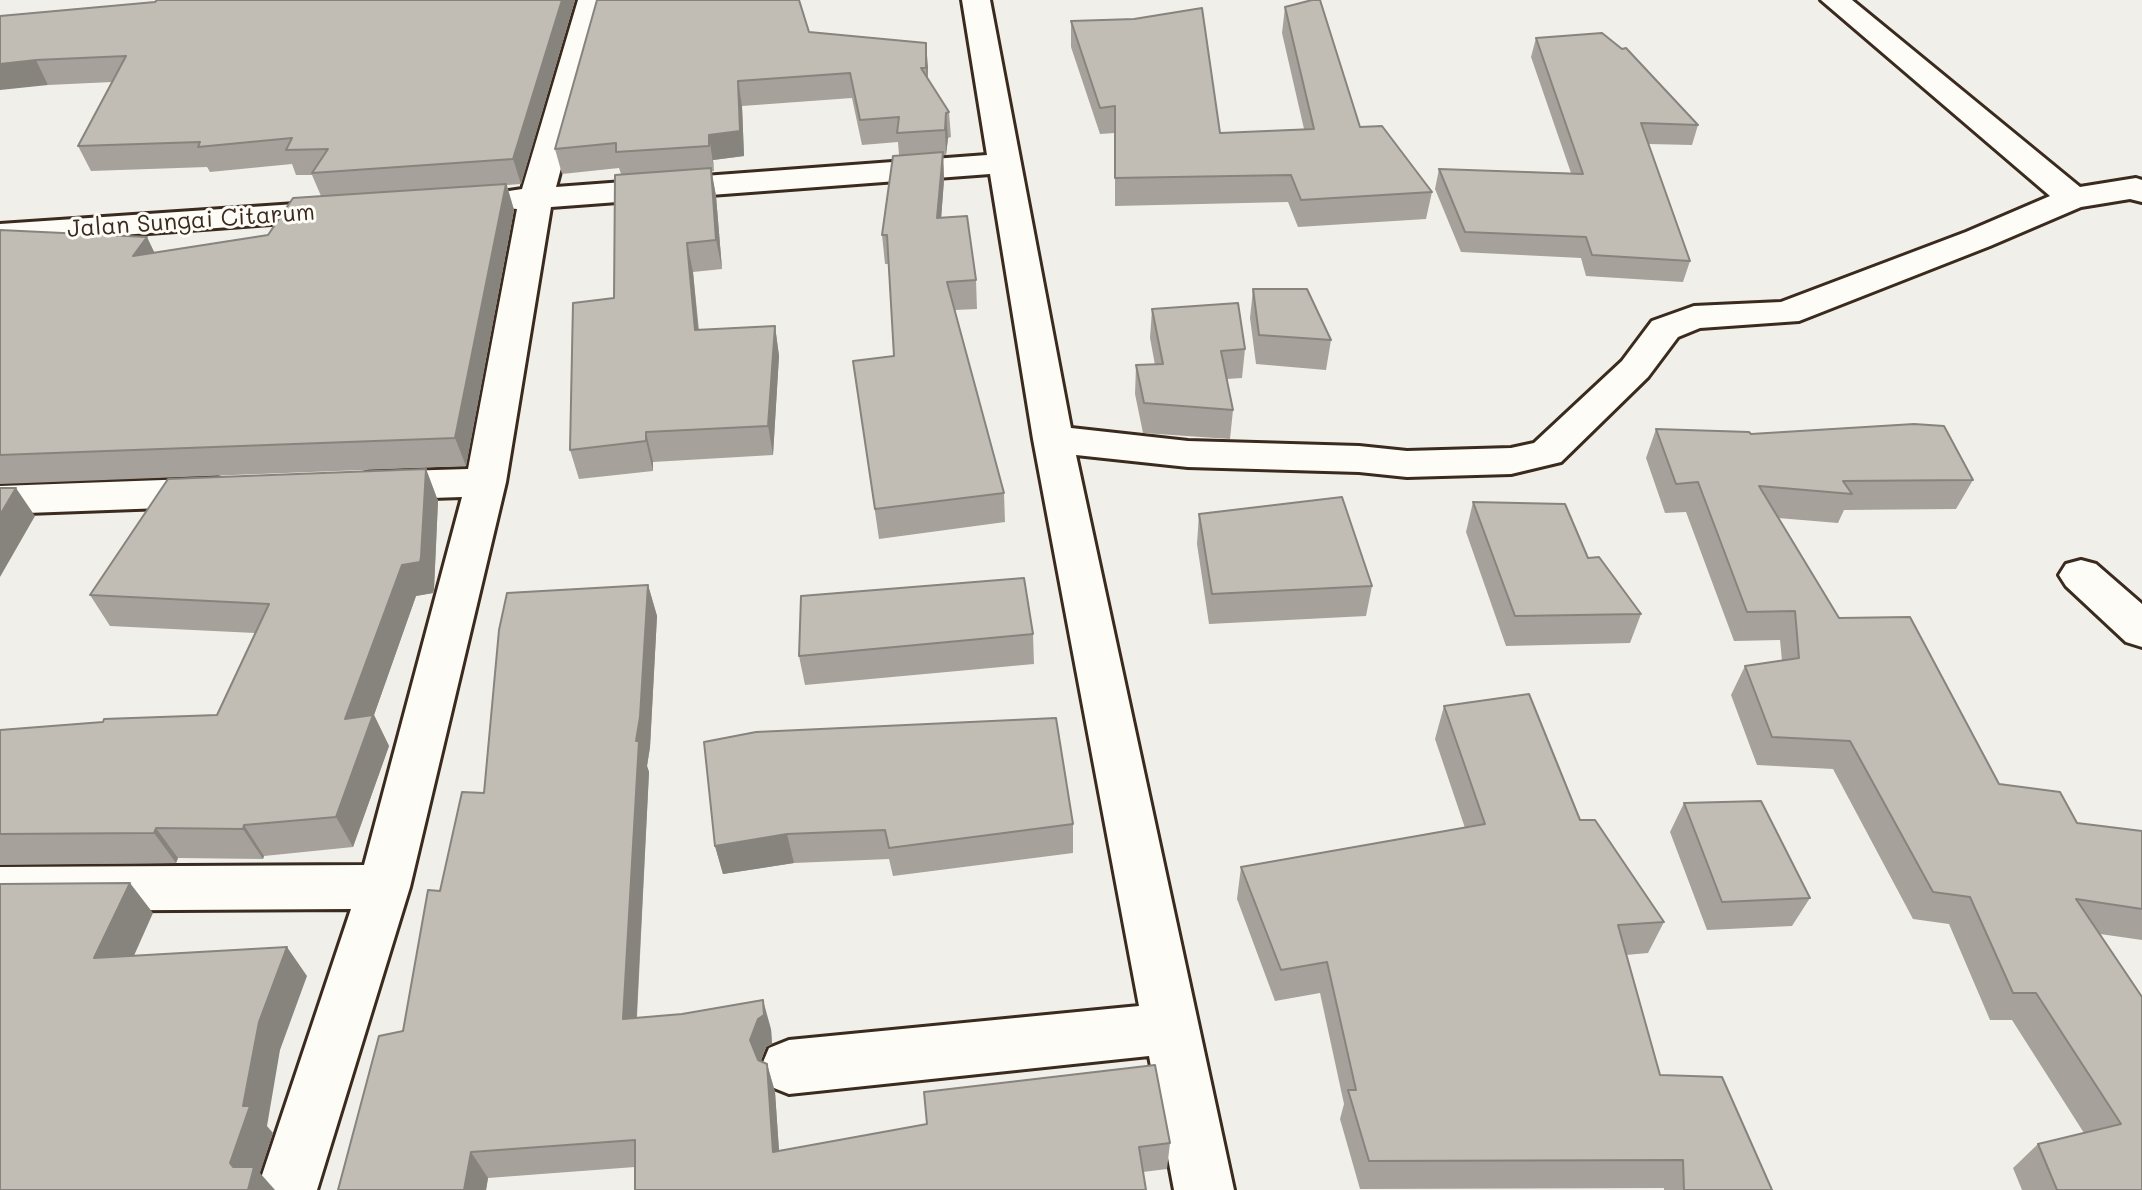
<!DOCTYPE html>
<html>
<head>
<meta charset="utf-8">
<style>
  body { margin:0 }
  canvas { display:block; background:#f1efea }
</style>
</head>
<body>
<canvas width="2142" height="1190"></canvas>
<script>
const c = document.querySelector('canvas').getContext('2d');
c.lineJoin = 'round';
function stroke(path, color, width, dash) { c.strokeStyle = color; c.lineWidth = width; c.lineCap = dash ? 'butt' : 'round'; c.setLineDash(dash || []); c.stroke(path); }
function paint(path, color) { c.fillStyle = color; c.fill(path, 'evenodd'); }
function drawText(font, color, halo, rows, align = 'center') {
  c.font = font + ' Mali,sans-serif'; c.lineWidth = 6; c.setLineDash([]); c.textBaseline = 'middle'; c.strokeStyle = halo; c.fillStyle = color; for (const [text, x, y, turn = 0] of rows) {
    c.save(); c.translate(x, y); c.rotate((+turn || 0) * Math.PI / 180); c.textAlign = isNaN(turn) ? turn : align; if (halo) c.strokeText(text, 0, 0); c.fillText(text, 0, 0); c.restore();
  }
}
const minor = new Path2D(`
  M578,0H606L556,187L987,155L962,0H990L1071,428L1188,441L1359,446L1407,451L1511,448L1534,443L1622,361L1652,321L1694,306L1781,302L1966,232L2050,196L1821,0H1852L2080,187L2136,178L2142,180V202L2130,199L2081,207L1990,246L1799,321L1700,328L1678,337L1648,377L1561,462L1511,474L1407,477L1359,472L1188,467L1076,455L1234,1190H1174L1149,1056L789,1094L769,1086L761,1067L769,1048L789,1040L1139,1006L1033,439L990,174L551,207L506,482L410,887L317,1190H257L351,909L0,911V867L364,865L462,497L370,500L356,496L349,486L356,476L370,472L468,469L517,209L496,207L491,200L496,193L522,189Z
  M340,201L352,204L357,211L352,218L0,244V224Z
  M217,478L232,482L238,492L232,502L217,506L0,514V486Z
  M2081,560L2096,564L2142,604V647L2126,642L2066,586L2059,575L2066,564Z`);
stroke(minor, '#3b2a1e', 6);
paint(minor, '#fdfcf7');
paint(new Path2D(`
  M157,0H575L521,184L507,185L514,210L466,466L0,484V230L154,253L268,235L321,196L312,175H296L292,164L210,172L207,167L91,171L78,146L112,82L48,85L0,16L155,2Z
  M1285,7L1360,127L1432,192L1426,219L1298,227L1288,202L1115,206V133L1100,134L1071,47V21L1220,133L1304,129L1282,33Z
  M809,32L926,43L928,79L949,112L951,137L948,138L946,155H943L944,180L941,218L976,280L977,309L955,310L1004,493L1005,522L879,539L853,361L894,356L889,264H885L882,235L899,155L898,142L862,145L852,98L742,106L744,156L713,160L714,171H711L716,196L722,269L693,272L699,330L775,326L779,356L773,455L653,462V471L579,479L570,450L614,298L621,174L619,168L562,174L555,149Z
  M1536,38L1698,125L1692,145L1648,144L1690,261L1683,282L1586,276L1581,258L1461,252L1435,189L1439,169L1571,173L1531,57Z
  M1253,289L1331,340L1326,370L1256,364L1250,318Z
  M1152,309L1245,349L1242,378L1227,379L1233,410L1230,439L1143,433L1135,394L1136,365H1155L1150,338Z
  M1656,429L1751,434L1973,480L1956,509L1844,510L1838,523L1778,518L1839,618L1999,784L2077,823L2142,831V940L2100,934L2142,1190H2022L2013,1168L2038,1144L2084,1133L2012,1020H1990L1949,924L1913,919L1833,769L1757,765L1731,695L1745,666L1782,661L1780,640L1734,641L1686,512L1665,513L1646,458Z
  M426,469L438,501L434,589L433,593L416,596L374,715L389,746L353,847L264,856L263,859L178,858L176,863L0,865V730L217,715L255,633L110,626L90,595Z
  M1473,502L1641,614L1630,643L1506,646L1466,532Z
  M1199,514L1372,586L1366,616L1209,624L1197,544Z
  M648,585L657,616L650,747L647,766L649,772L637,1018L771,1029L772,1044L766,1047L761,1061L767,1064L775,1092L779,1151L1170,1143L1167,1169L1143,1172L635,1167L488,1178L486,1190H338L403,1031L440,891L484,793Z
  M1033,634L1034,664L805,685L799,656Z
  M1444,706L1580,820L1664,922L1648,953L1626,955L1660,1075L1772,1190H1664V1188L1360,1189L1340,1119L1344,1104L1320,993L1275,1001L1237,899L1241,867L1465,828L1435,739Z
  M704,742L1073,824V853L893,876L889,859L794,863L723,874L715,846Z
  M1684,803L1810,898L1792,926L1707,930L1670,832Z`), '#a6a29b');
paint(new Path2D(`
  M562,0H575L521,184L513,159Z
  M926,43L928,67L927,92L926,68Z
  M36,60L48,85L0,90V64Z
  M738,81L742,106L744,156L713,160L714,171L709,135Z
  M946,113L948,138L946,155L945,130Z
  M943,152L944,180L939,247L937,218Z
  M711,168L716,196L722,269L716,240Z
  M506,184L514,210L466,466L455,438Z
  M147,237L160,264L133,256Z
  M687,243L693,272L701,360L695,330Z
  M775,326L779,356L773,455L768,426Z
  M646,432L653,462V471L646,441Z
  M426,469L438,501L434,589L433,593L416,596L374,715L389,746L353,847L336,817L345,719L402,565Z
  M16,488L35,516L0,577V515Z
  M648,585L657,616L650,747L647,766L649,772L635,1047L623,1019L636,741Z
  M244,825L264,856L263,859L243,829Z
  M156,828L178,858L176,863L154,833Z
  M787,834L794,863L723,874L715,846Z
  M130,883L153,913L120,987L94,958Z
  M287,947L307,976L280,1050L267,1126L273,1133L260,1173L275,1190H248L230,1163L243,1106L259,1022Z
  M763,1000L771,1029L772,1044L766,1047L758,1068L750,1040Z
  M767,1064L775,1092L781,1179L773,1152Z
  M471,1152L488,1178L486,1190H464Z`), '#87847e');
const building = new Path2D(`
  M157,0H562L513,159L312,173L328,149L286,150L292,138L198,147L200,142L78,146L126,56L36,60L0,64V16L155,2Z
  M597,0H799L809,32L926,43V68H921L949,112L946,113L945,130L897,133L899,117L860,120L850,73L738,81L740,131L709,135V146L616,152V143L555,149Z
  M1312,0H1320L1360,127L1382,126L1432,192L1301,200L1291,175L1115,178V106L1100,108L1071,21L1134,19L1202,8L1220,133L1314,129L1285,7Z
  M1602,33L1622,49L1626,48L1698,125L1641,123L1690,261L1592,255L1586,237L1465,232L1439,169L1583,174L1536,38Z
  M943,152L937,218L967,216L976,280L947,282L1004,493L875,509L853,361L894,356L887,235H882L893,156Z
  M711,168L716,240L687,243L695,330L775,326L768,426L646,432V441L570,450L573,303L614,298L615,175Z
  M506,184L455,438L0,455V230L147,237L133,256L268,235L293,198Z
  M1253,289H1307L1331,340L1259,335Z
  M1238,303L1245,349L1221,351L1233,410L1144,403L1136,365L1163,364L1152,309Z
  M1914,424L1944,426L1973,480L1843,481L1852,494L1759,486L1839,618L1910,617L1999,784L2060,792L2077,823L2142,831V909L2076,899L2142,997V1190H2057L2038,1144L2121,1124L2036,993H2013L1970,897L1933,892L1850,741L1772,737L1745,666L1799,658L1795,611L1747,612L1698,482L1676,484L1656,429L1749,432L1751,434Z
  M426,469L421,557L420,562L402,565L345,719L373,715L336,817L244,825L243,829L156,828L154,833L0,834V730L103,722L104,719L217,715L269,604L90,595L168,479Z
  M0,488H16L0,515Z
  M1342,497L1372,586L1212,594L1199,514Z
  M1473,502L1565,504L1588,558L1599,557L1641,614L1515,616Z
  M1024,578L1033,634L799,656L801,596Z
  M648,585L640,717L636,741H639L623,1019L682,1014L763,1000L764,1015L758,1019L750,1040L758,1060L767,1064L773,1152L927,1124L924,1092L1155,1065L1170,1143L1139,1147L1146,1190H635V1140L471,1152L464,1190H338L379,1036L403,1031L428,890L440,891L462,792L484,793L499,630L507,593Z
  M1529,694L1580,820H1595L1664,922L1618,925L1660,1075L1722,1077L1772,1190H1684L1683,1160L1369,1161L1348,1090H1356L1327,962L1281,970L1241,867L1485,824L1444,706Z
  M1056,718L1073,824L889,848L885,830L787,834L715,846L704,742L756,732Z
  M1761,801L1810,898L1722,902L1684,803Z
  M130,883L94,958L287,947L259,1022L243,1106H250L230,1163L233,1167H254L248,1190H0V884Z`);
paint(building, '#c1bcb4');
stroke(building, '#87847e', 2);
drawText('24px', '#3b2a1e', '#fdfcf7', [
  ["Jalan Sungai Citarum",191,221,-4]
]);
</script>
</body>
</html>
